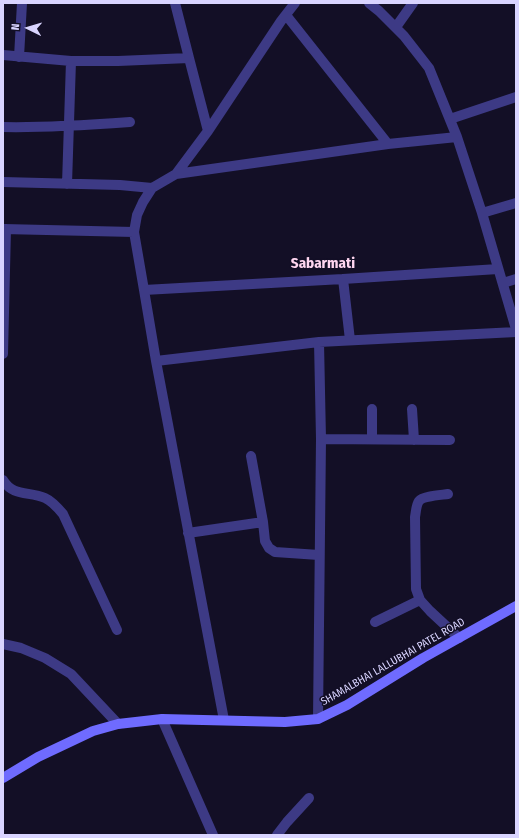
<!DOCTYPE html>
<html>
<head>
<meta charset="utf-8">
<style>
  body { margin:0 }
  #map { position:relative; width:519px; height:838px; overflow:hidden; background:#130f26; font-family:"Fira Sans Condensed",sans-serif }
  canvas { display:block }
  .frame { position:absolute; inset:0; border:4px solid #d9d4ff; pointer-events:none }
  .north { position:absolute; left:8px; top:8px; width:40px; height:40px; -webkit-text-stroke:3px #130f26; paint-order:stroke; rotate:275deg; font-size:11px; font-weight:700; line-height:16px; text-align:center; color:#d9d4ff }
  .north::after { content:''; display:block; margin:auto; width:14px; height:18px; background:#d9d4ff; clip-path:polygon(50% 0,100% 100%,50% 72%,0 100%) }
</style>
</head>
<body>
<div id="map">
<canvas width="519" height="838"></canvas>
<div class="frame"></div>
<div class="north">N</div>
</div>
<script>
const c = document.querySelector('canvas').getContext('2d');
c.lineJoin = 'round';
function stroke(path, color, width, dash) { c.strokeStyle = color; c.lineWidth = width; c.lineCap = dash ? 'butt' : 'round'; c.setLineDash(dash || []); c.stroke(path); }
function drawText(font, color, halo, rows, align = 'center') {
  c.font = font + ' "Fira Sans Condensed",sans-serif'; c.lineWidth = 3; c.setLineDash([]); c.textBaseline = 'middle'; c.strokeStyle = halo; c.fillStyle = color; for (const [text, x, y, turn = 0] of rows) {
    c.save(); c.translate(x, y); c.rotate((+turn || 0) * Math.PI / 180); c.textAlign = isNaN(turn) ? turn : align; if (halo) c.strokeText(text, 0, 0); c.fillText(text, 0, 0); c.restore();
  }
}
stroke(new Path2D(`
  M175,3L189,58
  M286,15L388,144
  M396,27L413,3
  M3,55L71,61H118L189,58L208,131
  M19,57L22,3
  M450,119L516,97
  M3,127C46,128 88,125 130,122
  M457,137L482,213L516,329
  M176,174L388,144L457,137L429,68L404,36L379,11L369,3
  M3,182L120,185L152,188
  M67,184L71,61
  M482,213L516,203
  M3,229L134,232L137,215L143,202L152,188L176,174L208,131L281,21L295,3
  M134,232L144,290L343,279L498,269
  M343,279L350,340
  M503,283L516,279
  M144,290L156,361L224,720
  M3,354L6,229
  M156,361L319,342L516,332
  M372,409V439
  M412,409L414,440
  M321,439L450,440
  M251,456L263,522L265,541L269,548L275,552L319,555
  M3,480C13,497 29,491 45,498C52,501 58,508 63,514L117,630
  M448,494C442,495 423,496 419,501C416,505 416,512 415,517L416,589L420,600L430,611L459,638
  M188,533L263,522
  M375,622L420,600
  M3,644L21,648L45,658L71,674L118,724
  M162,719L213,835
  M318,719L321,439L319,342
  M277,835L287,822L309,798`), '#3d3a85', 10);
stroke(new Path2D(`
  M3,778L38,757L93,731L118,724L162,719L285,722L318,719L347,705L423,658L516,606`), '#6f6bff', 10);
drawText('11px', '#d9d4ff', '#130f26', [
  ["SHAMALBHAI LALLUBHAI PATEL ROAD",393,662,-30]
]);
drawText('bold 15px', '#ffd6f0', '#130f26', [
  ["Sabarmati",323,264]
]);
</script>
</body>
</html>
